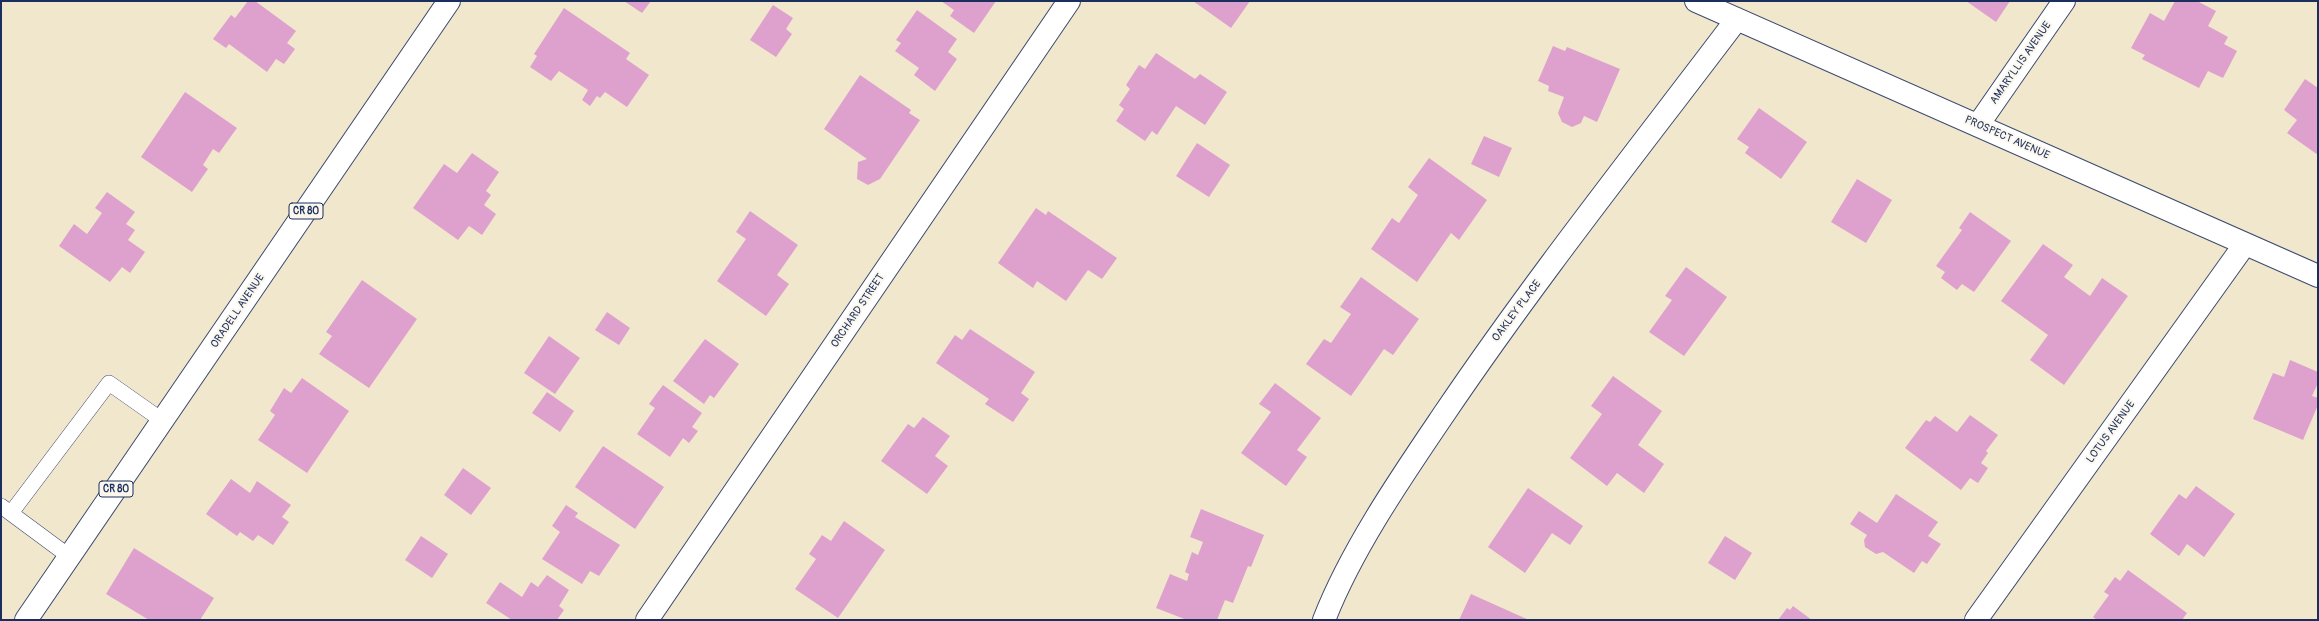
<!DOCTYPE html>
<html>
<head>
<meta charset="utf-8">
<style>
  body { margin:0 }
  #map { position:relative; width:2319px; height:621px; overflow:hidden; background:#f1e7cd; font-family:Pangolin,sans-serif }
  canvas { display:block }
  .frame { position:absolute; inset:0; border:2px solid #1b2f5e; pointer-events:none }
</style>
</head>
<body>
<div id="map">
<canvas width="2319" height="621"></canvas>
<div class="frame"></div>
</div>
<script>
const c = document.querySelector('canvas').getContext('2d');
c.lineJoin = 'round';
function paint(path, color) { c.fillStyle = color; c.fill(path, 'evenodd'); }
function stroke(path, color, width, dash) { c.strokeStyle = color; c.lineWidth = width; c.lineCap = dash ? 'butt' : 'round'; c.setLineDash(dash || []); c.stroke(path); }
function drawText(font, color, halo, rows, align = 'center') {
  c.font = font + ' Pangolin,sans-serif'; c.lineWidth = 4; c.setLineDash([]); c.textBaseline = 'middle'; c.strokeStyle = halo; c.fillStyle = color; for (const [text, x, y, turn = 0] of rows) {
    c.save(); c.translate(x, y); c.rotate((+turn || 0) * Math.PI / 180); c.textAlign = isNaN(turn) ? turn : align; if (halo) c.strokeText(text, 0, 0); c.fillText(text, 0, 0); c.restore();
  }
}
paint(new Path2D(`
  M248,1H255L296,31L287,43L295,49L284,64L276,59L267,72L229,44L226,48L213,39L231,15L235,18Z
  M624,1H651L642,13Z
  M941,1H996L974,33L950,16L954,10Z
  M1193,1H1250L1231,28Z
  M1966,1H2010L1996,22Z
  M2175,1H2197L2216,11L2208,26L2228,37L2224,44L2237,51L2223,78L2208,71L2199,88L2142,59L2145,55L2131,48L2150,13L2164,21Z
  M773,5L793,18L786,29L792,34L776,57L750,40Z
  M564,8L630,53L626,59L649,75L627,107L605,92L600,98L597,96L590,106L582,100L588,90L559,71L551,81L530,67L537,56L534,54Z
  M917,10L957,39L948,52L957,59L935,91L914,75L919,68L895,51L901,43L896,40Z
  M1553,46L1565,51L1567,47L1620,69L1597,122L1584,116L1581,123L1572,127L1562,122L1558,113L1564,97L1548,91L1549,86L1538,81Z
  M1156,53L1195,79L1200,74L1227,92L1205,125L1176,106L1157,135L1152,131L1145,141L1116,121L1124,109L1119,105L1130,89L1126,85L1139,65L1145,69Z
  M860,75L911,110L909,113L920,120L880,179L868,185L857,179L858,162L867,159L824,129Z
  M2305,79L2318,88V155L2287,133L2297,120L2284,110Z
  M185,92L237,128L219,153L213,149L203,165L208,169L192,192L141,157Z
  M1759,108L1807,142L1781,179L1745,153L1749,147L1737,139Z
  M1484,136L1512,148L1499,177L1471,164Z
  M1197,143L1230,165L1209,197L1176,176Z
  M472,153L499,172L486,191L491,195L484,205L496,214L482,235L469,226L458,240L413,208L444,164L457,173Z
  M1429,158L1487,200L1459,240L1451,233L1417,282L1371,249L1392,218L1399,223L1418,195L1408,187Z
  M1857,179L1892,200L1866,243L1831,222Z
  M107,192L135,212L126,224L135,230L128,240L145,252L130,273L122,267L110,282L59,246L74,224L87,234L102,213L95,208Z
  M1036,208L1046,215L1048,211L1117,258L1102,279L1088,270L1066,301L1037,281L1033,288L998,263Z
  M750,211L798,245L777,275L789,284L766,316L717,281L746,239L736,232Z
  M1970,212L2011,241L1974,292L1962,284L1957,290L1941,278L1945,272L1936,266L1962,230L1959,228Z
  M2043,244L2073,265L2064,277L2090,296L2102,278L2128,296L2064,385L2030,360L2048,335L2001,301Z
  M1686,267L1727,297L1684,356L1649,332L1672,300L1665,296Z
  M1361,277L1419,319L1393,355L1384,349L1351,396L1306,364L1324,339L1331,343L1351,314L1340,307Z
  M362,280L417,319L369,388L319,354L332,336L326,332Z
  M607,312L630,328L619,345L595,330Z
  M970,329L1035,372L1021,393L1029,399L1013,422L985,404L989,399L936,363L955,335L962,340Z
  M549,336L580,358L555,394L524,373Z
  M705,339L739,364L714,398L710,395L704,404L673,381Z
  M2290,360L2318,372V383L2312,396L2318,398V405L2303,440L2253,419L2273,373L2284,377Z
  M1613,376L1662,411L1638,445L1664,464L1644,493L1617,473L1607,486L1570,458L1602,414L1591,406Z
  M302,378L349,411L307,473L258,440L275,415L270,411L284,388L291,393Z
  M1275,383L1321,418L1297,450L1307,457L1286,486L1241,453L1271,412L1259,404Z
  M663,385L702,413L692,427L698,431L689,443L683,438L670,457L637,434L655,408L649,404Z
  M547,392L574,411L560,432L532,413Z
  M1970,415L1998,435L1986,451L1988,453L1981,463L1988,468L1978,483L1970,478L1961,490L1905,448L1926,420L1930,422L1935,416L1957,432Z
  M923,417L950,436L935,456L948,466L927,494L881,461L908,424L914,428Z
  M603,446L664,487L635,529L575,487Z
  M463,468L491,488L471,515L444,495Z
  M231,479L250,493L257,481L291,505L282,517L289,522L273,545L258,535L253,541L240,532L237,536L206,514Z
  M2196,486L2235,514L2204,557L2187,544L2179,556L2150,534L2179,494L2186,499Z
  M1528,488L1583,526L1570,545L1552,533L1525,573L1488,547Z
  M1896,494L1938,522L1928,536L1941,544L1927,564L1922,561L1914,573L1883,552L1876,554L1865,547L1864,540L1867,535L1850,524L1859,511L1877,523Z
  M566,505L578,513L575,517L620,545L599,576L590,571L582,584L542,559L560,532L552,526Z
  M1201,509L1264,535L1251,567L1248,566L1233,603L1225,600L1217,620H1187L1156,608L1170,574L1187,581L1189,574L1185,572L1192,552L1198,555L1203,542L1190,537Z
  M844,521L885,550L838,618L795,589L816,559L809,554L822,535L831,541Z
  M421,536L448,554L432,578L405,560Z
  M1725,536L1752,553L1735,580L1708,563Z
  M134,548L214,598L200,620H149L106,594Z
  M2128,570L2187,613L2182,620H2097L2093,617L2109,595L2104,592L2115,577L2120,581Z
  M547,575L569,590L559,606L564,610L557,620H512L486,603L500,582L522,597L531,582L538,587Z
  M1471,594L1529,620H1459Z
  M1793,606L1812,620H1778L1787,608L1790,610Z`), '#dea1ce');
const lane = new Path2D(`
  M1,506L70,557
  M11,513L109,383L163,421`);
const street = new Path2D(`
  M1696,1L2318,276
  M1978,125L2064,1
  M647,620L1069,1
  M1324,620C1351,550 1402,476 1444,414C1536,278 1638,150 1737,19
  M1976,620L2245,244`);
const primary = new Path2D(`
  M26,620L449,1`);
stroke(lane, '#3b4b6f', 16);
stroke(street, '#3b4b6f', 24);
stroke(primary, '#3b4b6f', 24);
stroke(lane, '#fff', 15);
stroke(street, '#fff', 22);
stroke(primary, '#fff', 22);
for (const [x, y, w] of [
  [306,211,34],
  [116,489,34]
]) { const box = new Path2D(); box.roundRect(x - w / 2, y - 8, w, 16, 3); c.fillStyle = '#fbf7ec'; c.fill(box); stroke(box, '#1b2f5e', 1); }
drawText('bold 10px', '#1b2f5e', null, [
  ["CR 80",306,211],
  ["CR 80",116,489]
]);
drawText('11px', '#1b2f5e', '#fbf7ec', [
  ["AMARYLLIS AVENUE",2021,63,-55],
  ["PROSPECT AVENUE",2007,138,24],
  ["ORADELL AVENUE",238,311,-56],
  ["ORCHARD STREET",858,311,-56],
  ["OAKLEY PLACE",1517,311,-53],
  ["LOTUS AVENUE",2111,432,-54]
]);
</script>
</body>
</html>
